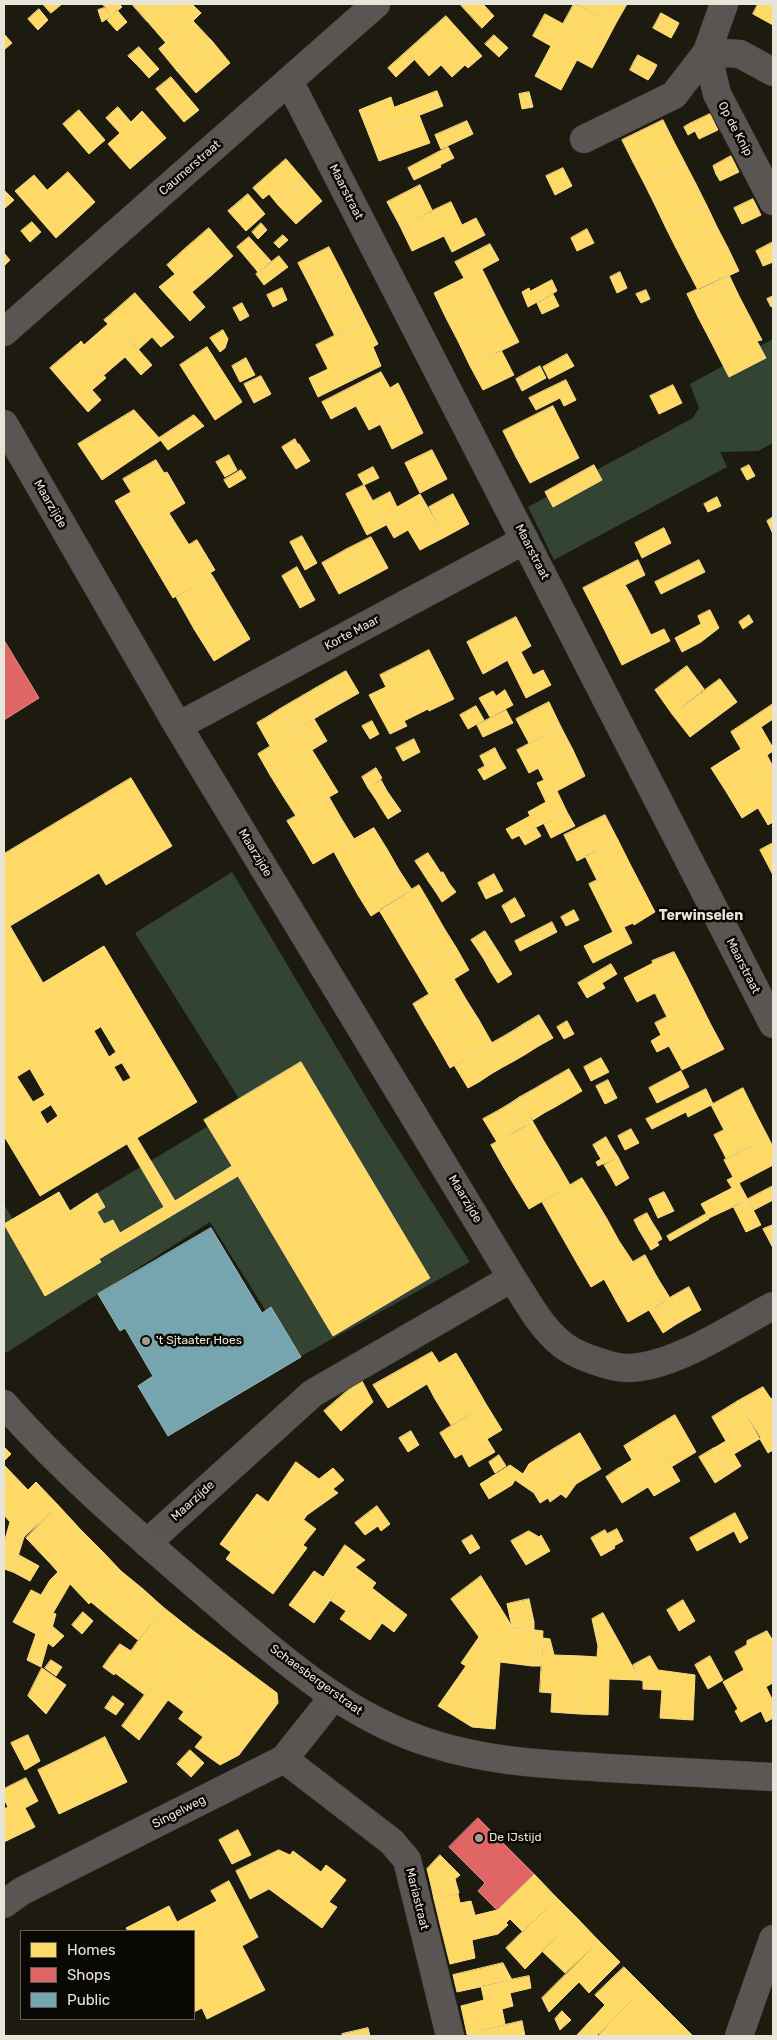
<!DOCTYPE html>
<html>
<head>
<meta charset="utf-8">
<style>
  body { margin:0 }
  #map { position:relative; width:777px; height:2040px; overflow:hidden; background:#1d1a10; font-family:Rubik,sans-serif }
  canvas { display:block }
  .frame { position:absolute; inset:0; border:5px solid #e7e5d8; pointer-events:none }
  .legend { position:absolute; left:20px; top:1930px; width:175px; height:90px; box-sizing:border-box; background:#0a0803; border:1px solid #626058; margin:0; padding:6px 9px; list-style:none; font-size:15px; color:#e7e5d8 }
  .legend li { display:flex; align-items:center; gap:10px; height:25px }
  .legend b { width:25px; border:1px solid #626058 }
</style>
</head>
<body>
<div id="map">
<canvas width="777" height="2040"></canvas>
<div class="frame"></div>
<ul class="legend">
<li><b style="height:14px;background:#ffd966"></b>Homes</li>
<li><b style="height:14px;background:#e06666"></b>Shops</li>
<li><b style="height:14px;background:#76a5af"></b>Public</li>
</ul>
</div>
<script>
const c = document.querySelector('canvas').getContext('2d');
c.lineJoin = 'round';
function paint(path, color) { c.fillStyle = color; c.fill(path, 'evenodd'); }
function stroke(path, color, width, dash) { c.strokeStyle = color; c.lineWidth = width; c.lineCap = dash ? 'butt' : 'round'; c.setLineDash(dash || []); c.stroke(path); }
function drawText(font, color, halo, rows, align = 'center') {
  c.font = font + ' Rubik,sans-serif'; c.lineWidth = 5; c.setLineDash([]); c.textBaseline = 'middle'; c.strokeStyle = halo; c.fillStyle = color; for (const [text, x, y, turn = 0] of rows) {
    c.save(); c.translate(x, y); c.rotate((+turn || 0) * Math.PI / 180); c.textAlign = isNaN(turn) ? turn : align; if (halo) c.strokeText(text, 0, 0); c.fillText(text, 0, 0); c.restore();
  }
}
paint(new Path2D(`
  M773,339V443L758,451L720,452L727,467L554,560L528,507L693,418L699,408L690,384Z
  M232,872L378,1117L470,1262L296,1359L210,1222L6,1353L4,1350V1204L22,1235L46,1224L243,1105L135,933Z`), '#343');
const homes = new Path2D(`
  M43,4H62L51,13Z
  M103,4H119L122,7L111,16Z
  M132,4H168L147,21Z
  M168,4H192L201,13L159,49L166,43L147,21Z
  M460,4H483L494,16L482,28Z
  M574,4L615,25L604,46L563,24Z
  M576,4H627L615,25Z
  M758,4H773V25L753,14Z
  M104,8L111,16L102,22L98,10Z
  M39,9L48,20L38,30L28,19Z
  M117,10L127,22L117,31L107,20Z
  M201,13L193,21L212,41L177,71L159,49Z
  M661,13L679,23L675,31L657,21Z
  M545,14L604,46L592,68L577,60L561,90L535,76L551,46L533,36Z
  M446,16L482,56L468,68L465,65L452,77L441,65L429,76L407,51Z
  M657,21L675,31L671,38L653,28Z
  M4,34L12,43L4,50Z
  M494,35L508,48L499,57L485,44Z
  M212,41L230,63L196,93L177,71Z
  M139,47L149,58L139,67L128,56Z
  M407,51L414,60L396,77L388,68Z
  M638,55L657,65L653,73L634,62Z
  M149,58L159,69L149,78L139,67Z
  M634,62L653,73L648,80L630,70Z
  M171,77L199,110L184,122L156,89Z
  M437,91L443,106L369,135L359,110L391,97L394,107Z
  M529,92L533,107L522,109L519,94Z
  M118,107L131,122L142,111L166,138L130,169L108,144L120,133L106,118Z
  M79,110L105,140L89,154L63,124Z
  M710,114L714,122L695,131L691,123Z
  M419,115L430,143L379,161L369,135Z
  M663,120L674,142L633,162L622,140Z
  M467,121L473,134L441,149L435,135Z
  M714,122L718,130L699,139L695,131Z
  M691,123L695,131L688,135L684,127Z
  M674,142L685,163L644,183L633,162Z
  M448,147L454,158L440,165L441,167L414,180L408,168Z
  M731,156L735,164L716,174L713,166Z
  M286,159L305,181L278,205L269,194L263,199L253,188Z
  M685,163L696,184L655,205L644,183Z
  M735,164L739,172L720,181L716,174Z
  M563,168L572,186L555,195L546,176Z
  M68,172L95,202L56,238L15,191L34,175L47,190Z
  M305,181L322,201L296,224L278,205Z
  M696,184L707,206L665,226L655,205Z
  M420,185L432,210L400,226L387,202Z
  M4,190L14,200L4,209Z
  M248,194L265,214L246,231L228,211Z
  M753,199L757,207L738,216L734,208Z
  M451,202L462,225L476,218L485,235L452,252L444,236L412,251L400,226Z
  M707,206L717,227L676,248L665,226Z
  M757,207L761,215L742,224L738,216Z
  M32,222L41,232L30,242L21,231Z
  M261,223L267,230L258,239L252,232Z
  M717,227L728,248L687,269L676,248Z
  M209,228L233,256L212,275L187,247Z
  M587,229L594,243L577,251L571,238Z
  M283,235L288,240L279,248L274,243Z
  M249,237L271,261L258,272L237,247Z
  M773,242V252L760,259L756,251Z
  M490,244L499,260L482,269L494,293L446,318L434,293L464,278L455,262Z
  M187,247L212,275L192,292L205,307L190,321L159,287L175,274L167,265Z
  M329,247L342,272L311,288L298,263Z
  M728,248L739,271L698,290L687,269Z
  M773,252V262L763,266L760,259Z
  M4,253L10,260L4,266Z
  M279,256L288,267L264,285L256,274Z
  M342,272L354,296L323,312L311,288Z
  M620,272L627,288L617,293L610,277Z
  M729,275L739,296L698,317L687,294Z
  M552,280L557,291L528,307L522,292L529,288L530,291Z
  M282,288L287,300L273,307L267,295Z
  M646,290L650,299L641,303L636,294Z
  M135,293L174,337L161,347L152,337L138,350L109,316Z
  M494,293L506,317L458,341L446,318Z
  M553,294L559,306L542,314L537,303Z
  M354,296L366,320L335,336L323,312Z
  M739,296L750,317L709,338L698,317Z
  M773,296V305L771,307L767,299Z
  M242,303L249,316L240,321L233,308Z
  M109,316L152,365L141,375L125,357L104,375L77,345L81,341L84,345L108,324L104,320Z
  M506,317L519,342L470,366L458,341Z
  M750,317L762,340L757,341L766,358L729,377L709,338Z
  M366,320L378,344L373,347L381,366L318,397L309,378L328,369L316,345Z
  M223,330L228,339L225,348L220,352L210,338Z
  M77,345L106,378L92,390L101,400L88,412L50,368Z
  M207,347L242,402L215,420L180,365Z
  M501,350L514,375L483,390L470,366Z
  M567,354L574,366L549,379L543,367Z
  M246,358L255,375L240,382L232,366Z
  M540,366L546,378L522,391L516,379Z
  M381,372L390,388L398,383L411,409L369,430L356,406L331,419L322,402Z
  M261,376L271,394L254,403L244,384Z
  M566,380L576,400L564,406L560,398L536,410L529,398Z
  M673,385L682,403L659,414L650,396Z
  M553,406L566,432L516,457L503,431Z
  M411,409L423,433L392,449L380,424Z
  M134,410L161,440L102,480L78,444Z
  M194,415L204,426L168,450L159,438Z
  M566,432L579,458L530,483L516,457Z
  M295,439L298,445L285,452L282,447Z
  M299,444L310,461L296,469L285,452Z
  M432,450L447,479L420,493L405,463Z
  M229,455L237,470L225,477L216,462Z
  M156,460L164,473L167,472L185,503L135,534L115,501L131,492L123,479Z
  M594,465L602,480L553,507L545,492Z
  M749,465L755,476L747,480L741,469Z
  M373,467L379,478L364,485L358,475Z
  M241,470L246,478L229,488L224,480Z
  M364,485L386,525L367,535L346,494Z
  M390,492L397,507L420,494L445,537L420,550L408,530L394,538L373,501Z
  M453,494L469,524L445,537L429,507Z
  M717,497L721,506L708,512L704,504Z
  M169,513L189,545L154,566L135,534Z
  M773,517V534L767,521Z
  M664,528L671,543L642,558L635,543Z
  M302,536L317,563L305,570L290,542Z
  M371,537L388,568L364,581L347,549Z
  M197,540L215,570L210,573L212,575L173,598L154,566Z
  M347,549L364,581L339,594L322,563Z
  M638,560L645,575L625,585L631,595L596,613L583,588Z
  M699,560L705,572L661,594L655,582Z
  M297,567L315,600L300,608L282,576Z
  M212,575L231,607L194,629L176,597Z
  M631,595L644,621L609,639L596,613Z
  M231,607L250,639L214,661L194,629Z
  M710,610L719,628L701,642L682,652L675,638L701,624L698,616Z
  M749,615L753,622L743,629L739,622Z
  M516,617L531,646L521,652L533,675L543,670L551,685L526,698L492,629Z
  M644,621L651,635L664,629L670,641L622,665L609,639Z
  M492,629L508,660L483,674L467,642Z
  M429,650L454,699L429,711L404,663Z
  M404,663L428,709L404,721L407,726L390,734L369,695L386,687L380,675Z
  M687,666L704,689L672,714L655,690Z
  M346,671L359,693L343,702L330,680Z
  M720,679L737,702L690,737L672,714Z
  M330,680L343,702L329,710L316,688Z
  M316,688L329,710L317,717L304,695Z
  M505,690L513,705L490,717L479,698L493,691L496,696Z
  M304,695L317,717L305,724L292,702Z
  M292,702L305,724L294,732L280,709Z
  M549,702L561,727L529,743L516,719Z
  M773,704V719L761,727L773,748V751L767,755L772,765L727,793L711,768L741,749L731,732Z
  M476,706L484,720L468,729L460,715Z
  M280,709L294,732L282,739L269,716Z
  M506,710L513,723L483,737L477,725Z
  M269,716L282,739L270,746L257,723Z
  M314,719L327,741L270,775L258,754Z
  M372,721L379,734L370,739L362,726Z
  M561,727L573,750L529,773L517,750Z
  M414,739L420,752L403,761L396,748Z
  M495,748L500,758L485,766L480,756Z
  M312,750L325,771L283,796L270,775Z
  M573,750L585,776L557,791L567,812L512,839L506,829L530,816L528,812L546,802L537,783L544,780L538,768Z
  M500,758L506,768L484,780L478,770Z
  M772,765L773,822L768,825L758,808L742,818L727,793Z
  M376,768L382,778L368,788L362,777Z
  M325,771L338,792L296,816L283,796Z
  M131,778L172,846L106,885L99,873L10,926L43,983L104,946L197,1102L40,1196L4,1136V854ZM101,1027L116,1052L109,1057L94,1031ZM122,1063L131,1078L123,1082L114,1067ZM30,1069L45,1095L33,1102L17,1077ZM51,1105L58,1116L47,1124L40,1112Z
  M381,780L387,791L375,798L368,788Z
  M387,791L394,801L381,808L375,798Z
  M329,797L341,818L300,842L287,821Z
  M394,801L401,811L388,819L381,808Z
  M567,812L575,826L551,838L544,824Z
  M605,815L618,840L577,861L564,835Z
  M341,818L354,839L374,828L313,864L300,842Z
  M374,828L387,849L346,874L334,852Z
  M536,828L541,836L525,845L519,835Z
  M618,840L630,864L597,880L585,856Z
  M773,843V875L760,850Z
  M387,849L399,870L358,895L346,874Z
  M428,853L434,862L421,870L415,861Z
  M434,862L441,873L428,881L421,870Z
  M630,864L642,887L601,908L589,884Z
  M399,870L412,890L371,916L358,895Z
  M443,872L449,883L435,891L428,881Z
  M494,874L503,891L486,899L478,883Z
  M449,883L456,892L442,902L435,891Z
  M419,885L432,907L391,930L379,910Z
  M642,887L655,912L634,925L633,923L624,927L632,943L593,963L584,946L613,932L601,908Z
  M515,898L525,916L511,923L502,906Z
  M432,907L444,928L404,952L391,930Z
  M574,910L579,920L566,926L561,917Z
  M552,922L557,932L520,951L515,941Z
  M444,928L457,949L416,972L404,952Z
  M485,931L492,942L478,950L471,940Z
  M492,942L499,953L485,961L478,950Z
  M457,949L469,970L429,994L416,972Z
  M674,952L687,977L637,1002L624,978L653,963L652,961Z
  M499,953L505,963L491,972L485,961Z
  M505,963L512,974L498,983L491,972Z
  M611,964L617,974L602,983L605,988L587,998L578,983Z
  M687,977L699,1001L667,1017L655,993Z
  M454,979L467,1001L425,1025L413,1004Z
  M467,1001L479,1020L437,1045L425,1025Z
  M699,1001L711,1025L657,1052L651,1041L661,1035L655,1023Z
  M539,1015L553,1038L537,1047L524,1024Z
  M479,1020L492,1043L450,1068L437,1045Z
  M567,1021L574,1034L564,1039L557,1027Z
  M524,1024L537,1047L526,1054L513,1031Z
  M711,1025L724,1049L682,1070L669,1046Z
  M513,1031L526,1054L514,1061L501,1038Z
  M501,1038L514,1061L503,1067L490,1044Z
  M490,1044L503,1067L491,1074L478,1051Z
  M478,1051L491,1074L479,1082L466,1058Z
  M466,1058L479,1082L468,1088L454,1065Z
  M601,1058L609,1072L591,1081L584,1067Z
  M301,1062L430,1278L333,1336L238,1176L99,1259L101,1262L45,1296L4,1224L59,1192L70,1211L97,1193L105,1207L97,1212L104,1224L113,1220L120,1233L164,1207L127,1144L137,1138L175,1201L232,1166L204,1120Z
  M569,1069L582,1091L567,1100L555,1077Z
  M681,1071L689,1087L657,1103L649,1088Z
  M555,1077L567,1100L555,1107L543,1084Z
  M608,1080L617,1098L605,1104L596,1086Z
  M543,1084L555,1107L544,1113L531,1091Z
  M743,1088L756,1114L724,1130L711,1105Z
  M706,1089L713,1104L688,1117L686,1112L652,1129L646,1119Z
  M531,1091L544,1113L533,1120L520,1097Z
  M520,1097L533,1122L520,1128L508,1105Z
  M508,1105L520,1128L508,1135L496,1112Z
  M496,1112L508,1135L497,1142L483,1119Z
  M756,1114L768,1137L726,1158L714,1135Z
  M533,1122L545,1143L504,1168L491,1145Z
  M631,1129L639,1143L625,1150L618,1136Z
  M606,1137L611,1146L598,1154L593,1145Z
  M768,1137L773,1147V1165L739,1183L748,1200L709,1218L701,1204L732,1188L727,1180L733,1177L724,1160Z
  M545,1143L558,1164L516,1188L504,1168Z
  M611,1146L618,1157L598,1166L596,1162L601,1159L598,1154Z
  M618,1157L623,1167L610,1175L604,1165Z
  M558,1164L570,1185L529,1209L516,1188Z
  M623,1167L629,1178L616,1186L610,1175Z
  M582,1178L595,1199L554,1223L542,1202Z
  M773,1186V1200L754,1210L748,1199Z
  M664,1192L674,1211L658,1218L649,1199Z
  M595,1199L607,1219L566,1244L554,1223Z
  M748,1200L761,1225L746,1232L733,1206Z
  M647,1213L652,1222L639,1230L634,1220Z
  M706,1214L709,1219L670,1241L667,1236Z
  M607,1219L619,1241L578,1265L566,1244Z
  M652,1222L659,1233L645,1240L639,1230Z
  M773,1225V1248L763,1229Z
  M659,1233L662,1239L657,1242L659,1245L651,1250L645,1240Z
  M619,1241L633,1262L591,1287L578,1265Z
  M645,1255L657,1277L616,1301L604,1279Z
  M657,1277L670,1298L628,1322L616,1301Z
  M689,1287L701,1310L687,1318L673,1296Z
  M673,1296L687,1318L675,1325L661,1304Z
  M661,1304L675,1325L663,1333L649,1310Z
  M432,1352L439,1363L456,1353L471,1378L435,1399L427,1384L388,1408L373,1385Z
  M471,1378L486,1404L451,1425L435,1399Z
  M361,1379L373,1402L341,1431L324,1411Z
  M763,1387L771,1399L773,1397V1450L768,1453L738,1401Z
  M738,1401L761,1438L734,1454L741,1466L729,1474L714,1448L726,1441L712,1417Z
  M486,1404L502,1430L487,1439L495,1452L469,1467L462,1454L455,1458L440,1433Z
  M675,1415L696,1452L671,1467L650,1430Z
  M650,1430L680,1481L654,1496L648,1487L635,1495L619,1468L632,1460L624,1446Z
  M411,1431L419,1445L408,1452L399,1438Z
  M580,1433L601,1469L576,1484L555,1448Z
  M4,1447L11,1454L4,1461Z
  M555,1448L576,1484L566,1498L561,1494L550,1502L548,1498L540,1503L534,1493L515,1480L512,1485L489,1499L480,1484L510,1465L523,1474L529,1464Z
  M714,1448L729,1474L715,1483L699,1457Z
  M499,1455L506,1466L495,1473L489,1462Z
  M296,1462L319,1479L333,1468L344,1480L333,1489L338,1493L307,1515L299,1526L294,1523L286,1534L279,1529L246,1574L226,1559L231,1552L220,1544L257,1494L268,1502Z
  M4,1465L28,1490L36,1482L58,1505L24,1537L13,1572L4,1569V1543L10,1522L4,1515Z
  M619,1468L635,1495L622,1503L606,1477Z
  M58,1505L81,1530L48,1561L26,1538Z
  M377,1506L390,1524L381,1531L378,1526L365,1535L355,1523Z
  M735,1513L748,1538L740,1543L734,1531L697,1551L690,1538Z
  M304,1520L316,1529L303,1545L307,1548L273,1594L246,1574L279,1529L286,1534L294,1523L299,1526Z
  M617,1529L623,1541L614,1546L607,1534Z
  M81,1530L103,1552L70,1584L53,1613L56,1614L41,1667L27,1660L36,1634L13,1622L31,1590L41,1595L50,1580L58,1572L48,1561Z
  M605,1530L615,1548L601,1556L591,1538Z
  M529,1531L539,1537L541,1535L550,1551L526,1565L511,1541Z
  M472,1535L480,1548L470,1554L462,1541Z
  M345,1545L365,1560L353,1569L314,1623L289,1605L314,1571L323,1577Z
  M103,1552L121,1571L89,1604L70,1584Z
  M19,1555L39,1566L30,1581L13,1572Z
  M355,1567L376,1583L372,1588L407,1615L394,1632L382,1623L370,1640L340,1619L346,1611L330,1600Z
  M121,1571L143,1589L114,1621L91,1602Z
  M481,1576L513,1628L504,1637L490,1635L485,1676L474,1696L472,1727L438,1706L466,1666L461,1663L479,1637L451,1599Z
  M143,1589L163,1607L138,1640L114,1621Z
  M529,1599L534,1622L512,1627L507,1604Z
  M683,1600L695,1621L679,1631L667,1610Z
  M163,1607L192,1630L145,1695L115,1673Z
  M83,1612L93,1621L82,1634L72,1625Z
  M603,1613L640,1680L609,1679L608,1715L579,1714L582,1656L597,1657L598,1646L592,1619Z
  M534,1622V1630L512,1627Z
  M52,1626L64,1636L53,1647L48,1643Z
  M513,1628L535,1630L532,1666L500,1662L495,1729L472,1727L474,1696L485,1676L490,1635L504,1637Z
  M192,1630L226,1655L179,1719L184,1712L168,1700L139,1740L122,1726Z
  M535,1630L543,1631L541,1666H532Z
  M767,1631L773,1641V1683L769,1685L747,1645V1641Z
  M543,1638L550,1639L554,1655L582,1656L579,1714L551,1712L552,1693L540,1692Z
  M120,1644L131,1651L121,1665L110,1657Z
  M747,1645L769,1685L766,1687L773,1701V1718L766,1722L761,1711L741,1722L735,1711L738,1709L723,1682L744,1670L735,1652Z
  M226,1655L277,1693L278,1703L239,1755L220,1765L195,1747L203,1737L179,1719Z
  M650,1656L658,1670L695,1675L693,1720L660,1718L662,1690L643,1689V1681L640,1680L633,1665Z
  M710,1656L723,1680L708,1689L695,1665Z
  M110,1657L121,1665L114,1675L103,1667Z
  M51,1660L62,1667L56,1676L45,1668Z
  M42,1668L66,1685L46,1714L28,1696Z
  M113,1696L124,1704L116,1715L105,1708Z
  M28,1735L40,1761L25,1770L11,1743Z
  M105,1737L127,1782L93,1798L73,1753Z
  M190,1750L204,1763L191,1777L177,1764Z
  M73,1753L93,1798L59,1814L38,1770Z
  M26,1778L38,1801L25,1808L35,1827L4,1842V1809L8,1807L4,1799V1789Z
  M238,1830L251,1855L232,1864L219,1840Z
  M279,1850L290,1855L293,1851L321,1872L326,1865L346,1880L329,1902L337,1907L322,1928L269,1889L250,1899L236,1871Z
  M440,1855L460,1875L455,1879L431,1885L427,1869Z
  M534,1874L557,1898L522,1931L510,1919L506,1923L508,1925L498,1934L472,1940L475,1958L450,1964L440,1924L497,1910Z
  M455,1879L459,1893L434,1899L431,1885Z
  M229,1881L258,1937L242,1946L265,1990L207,2019L202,2008L194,2012V1931H128L126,1928L169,1906L177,1922L217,1901L211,1891Z
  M458,1894L460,1903L471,1901L475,1915L440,1924L434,1899Z
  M557,1898L576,1917L525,1969L506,1948Z
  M576,1917L599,1941L565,1973L542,1951Z
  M599,1941L620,1962L589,1993L579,1982L549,2012L542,1998Z
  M503,1963L512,1980L457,1992L453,1975Z
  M624,1967L644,1987L596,2036H576L605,2005L595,1995Z
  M529,1976L531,1988L510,1993L513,2006L502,2009L505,2024L467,2034L461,2006L484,2000L481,1986Z
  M644,1987L693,2036H601L599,2034Z
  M562,2011L571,2020L560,2030L555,2019Z
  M522,2021L525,2036H468L467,2034Z
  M368,2028L370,2036H343L342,2034Z`);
paint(homes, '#ffd966');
stroke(homes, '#f8dd88', 1);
const shops = new Path2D(`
  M4,640L39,698L4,720Z
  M478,1818L534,1874L497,1910L478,1891L485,1883L449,1847Z`);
paint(shops, '#e06666');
stroke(shops, '#e28c88', 1);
const public = new Path2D(`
  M211,1228L262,1313L271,1307L301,1357L168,1436L138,1386L153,1376L125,1328L120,1331L98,1294Z`);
paint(public, '#76a5af');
stroke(public, '#98b8bb', 1);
const street = new Path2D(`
  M707,52L717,94L773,201
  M707,52L740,54L773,72
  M289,81L773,1024
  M584,139L674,95L707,52L724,4
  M4,332L376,4
  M4,424L178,726L512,1278C526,1299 538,1323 557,1340C566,1349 581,1356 593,1360C604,1364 616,1368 627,1368C673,1368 732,1327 773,1306
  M178,726L525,540
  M147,1543L313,1393L512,1278
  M284,1759L392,1842L407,1860L450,2036
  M4,1904L22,1891L284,1759L334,1696
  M739,2036L773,1939`);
const secondary = new Path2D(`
  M4,1404C64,1472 132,1530 200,1589C270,1648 340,1715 430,1743C488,1762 547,1764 607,1768C663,1771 718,1774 773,1777`);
stroke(street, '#38362d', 29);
stroke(secondary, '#38362d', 29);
stroke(street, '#595553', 28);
stroke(secondary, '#5c5654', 28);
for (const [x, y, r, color] of [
  [146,1341,5,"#a09e92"],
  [479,1838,5,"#a09e92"]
]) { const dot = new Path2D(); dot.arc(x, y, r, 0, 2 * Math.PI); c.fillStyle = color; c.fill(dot); stroke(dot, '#0a0803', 2); }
drawText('12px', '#e7e5d8', '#0a0803', [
  ["Op de Knip",735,129,62],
  ["Caumerstraat",190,168,-41],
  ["Maarstraat",346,192,63],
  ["Maarzijde",50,504,60],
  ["Maarstraat",532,552,63],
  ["Korte Maar",352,633,-28],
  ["Maarzijde",255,853,59],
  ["Maarstraat",743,966,63],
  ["Maarzijde",465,1199,59],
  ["Maarzijde",193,1501,-42],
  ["Schaesbergerstraat",316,1680,36],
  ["Singelweg",179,1812,-27],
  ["Mariastraat",417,1899,76]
]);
drawText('12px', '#e7e5d8', '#0a0803', [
  ["'t Sjtaater Hoes",156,1341],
  ["De IJstijd",489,1838]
], 'left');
drawText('bold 14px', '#e7e5d8', '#0a0803', [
  ["Terwinselen",701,916]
]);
</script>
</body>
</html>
